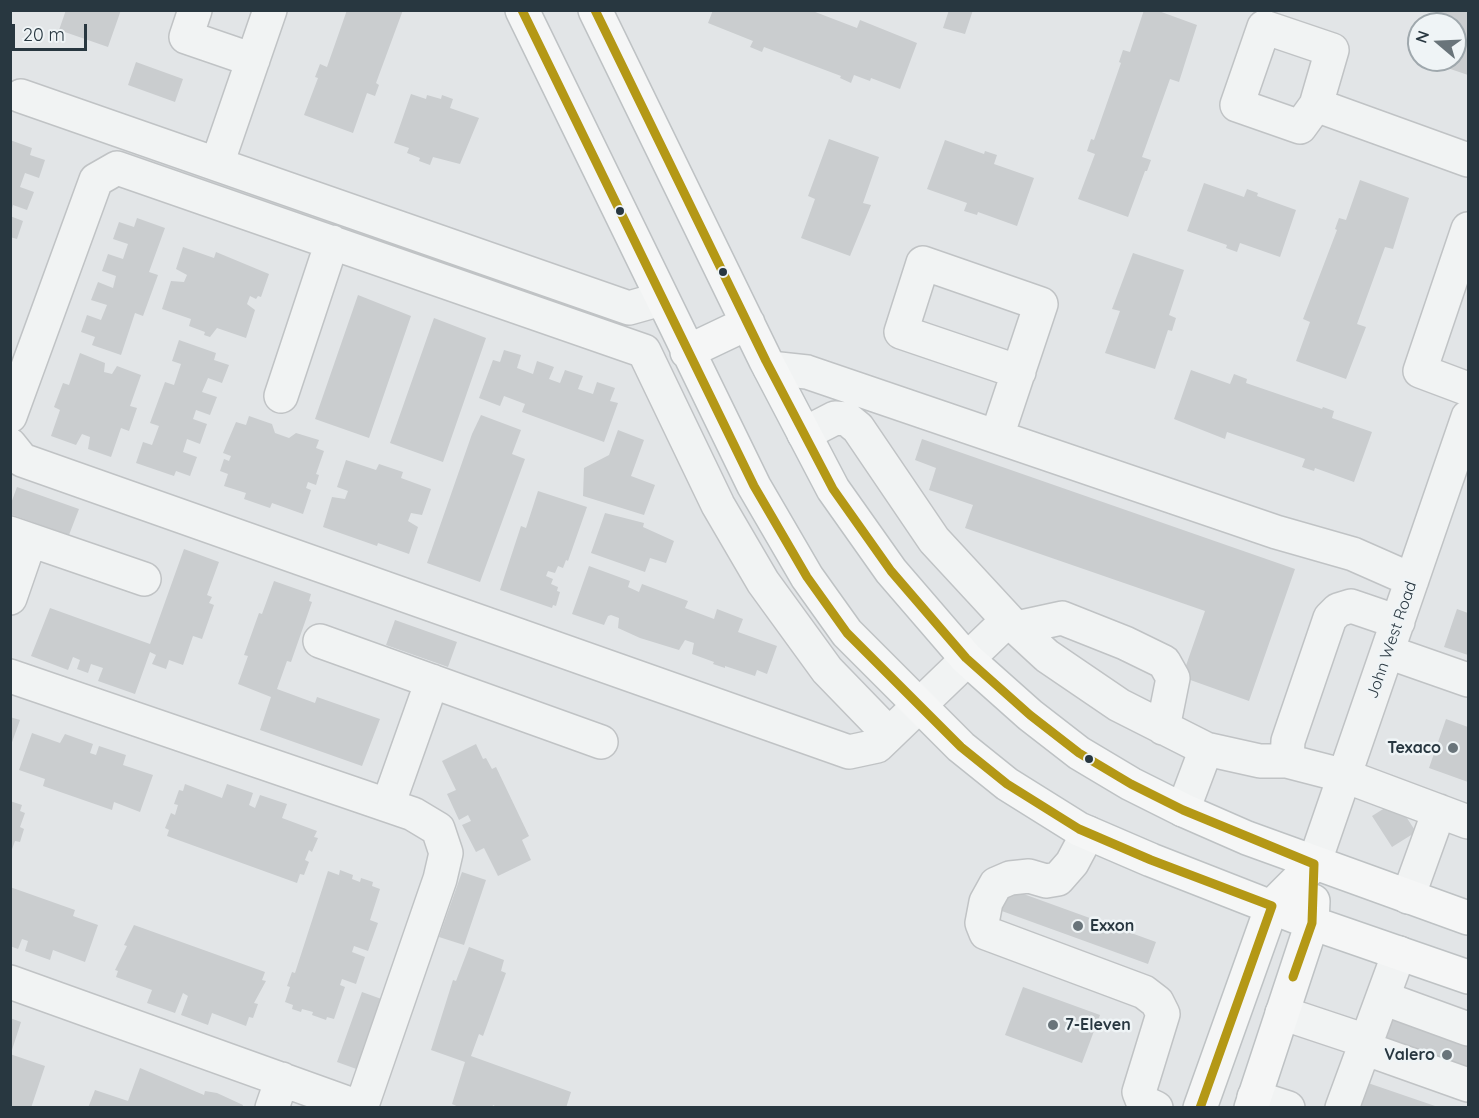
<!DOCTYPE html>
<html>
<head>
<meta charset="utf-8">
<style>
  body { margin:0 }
  #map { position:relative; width:1479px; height:1118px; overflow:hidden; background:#e2e5e7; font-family:Quicksand,sans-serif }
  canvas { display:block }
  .frame { position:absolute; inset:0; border:12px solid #283740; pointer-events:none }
  .north { position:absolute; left:1407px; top:12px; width:60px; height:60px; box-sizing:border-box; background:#eff4f6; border:2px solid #9fa8ad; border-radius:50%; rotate:289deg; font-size:16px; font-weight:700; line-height:24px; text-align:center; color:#283740 }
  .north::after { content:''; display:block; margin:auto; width:21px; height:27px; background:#69747a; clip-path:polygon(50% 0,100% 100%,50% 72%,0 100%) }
  .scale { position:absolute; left:12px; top:24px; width:75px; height:27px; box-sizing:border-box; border:3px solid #283740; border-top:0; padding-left:8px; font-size:18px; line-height:21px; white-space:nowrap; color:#283740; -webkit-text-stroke:4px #eff4f6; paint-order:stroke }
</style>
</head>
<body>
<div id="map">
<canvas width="1479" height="1118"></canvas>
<div class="frame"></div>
<div class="north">N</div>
<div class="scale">20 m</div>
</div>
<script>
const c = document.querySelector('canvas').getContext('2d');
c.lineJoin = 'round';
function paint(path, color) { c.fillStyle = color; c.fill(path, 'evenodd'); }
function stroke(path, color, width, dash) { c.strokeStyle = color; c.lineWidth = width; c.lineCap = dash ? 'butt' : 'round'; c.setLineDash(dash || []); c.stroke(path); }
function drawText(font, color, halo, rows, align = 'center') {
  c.font = font + ' Quicksand,sans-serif'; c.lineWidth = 5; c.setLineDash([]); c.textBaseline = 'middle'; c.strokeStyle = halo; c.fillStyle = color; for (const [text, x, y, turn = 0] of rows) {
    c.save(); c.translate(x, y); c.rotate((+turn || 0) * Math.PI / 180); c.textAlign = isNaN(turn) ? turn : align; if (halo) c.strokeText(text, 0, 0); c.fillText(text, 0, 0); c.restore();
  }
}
paint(new Path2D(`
  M66,10H121L108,47L59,30Z
  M347,10H403L376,83L379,85L375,96L367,93L353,133L304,115L318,78L315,77L320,64L327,67Z
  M713,10L808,12L810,10L857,28L860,20L917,43L900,89L871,78L870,81L854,75L851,83L840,78L841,76L764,47L762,52L750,47L753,41L708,23Z
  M949,10H973L965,34L943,28Z
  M1144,10H1156L1197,25L1179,82L1170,79L1142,157L1151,160L1147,171H1145L1128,217L1078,199L1095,154L1087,151L1091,139L1094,140L1121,63L1119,62L1123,50L1130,52Z
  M1436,10H1468V75L1424,60H1455V24H1441L1443,19L1434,16Z
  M136,62L183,79L175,102L128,85Z
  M411,94L426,99L427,95L441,99L442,95L453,99L450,108L479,118L460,164L433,157L430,165L419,161L420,158L407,153L409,148L394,143Z
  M829,139L879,157L863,203L871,205L850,256L801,238L815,199L808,196Z
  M10,140L32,148L30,155L45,160L39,178L25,173L20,187L34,192L27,210L13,205L11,212Z
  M945,140L984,154L985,151L997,155L994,164L1034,178L1017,226L978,212L977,215L964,211L967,203L927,189Z
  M1360,180L1409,198L1393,249L1385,247L1357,324L1366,327L1346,379L1296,361L1310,322L1303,319L1337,230L1335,229L1339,218L1346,220Z
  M1204,183L1244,197L1247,189L1258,193L1257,196L1296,210L1280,257L1240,243L1237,252L1226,248L1227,245L1187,231Z
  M10,216L23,221L17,239L10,237Z
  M137,218L165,228L149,272L158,275L143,316L135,313L121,355L92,345L95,337L81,332L87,315L101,320L107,305L91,300L98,282L113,288L116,276L102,271L108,254L123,259L128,244L113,239L119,222L134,227Z
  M183,247L214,258L216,252L269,274L261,297L258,296L256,299L250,296L247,304L255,310L246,338L217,328L210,337L204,335L205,332L189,326L191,319L162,309L171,281L184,282L187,275L176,269Z
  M1133,253L1184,270L1169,315L1176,318L1172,331L1168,330L1155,369L1105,353L1120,311L1112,309Z
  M358,295L411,316L369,438L315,419Z
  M434,318L486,338L443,462L390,443Z
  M179,340L216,353L214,360L229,365L222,383L208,378L202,392L217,397L210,415L196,410L193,419L207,424L200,444L187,439L183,452L197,457L190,476L176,471L174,476L136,463L143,442L152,445L159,426L150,423L165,382L174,385L181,364L172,361Z
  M504,350L521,355L517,368L533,374L537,361L554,367L549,379L560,383L565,370L583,376L578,389L593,394L597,382L615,388L610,401L618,403L604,442L522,412L525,404L504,396L500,406L479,398L493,360L500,362Z
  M80,353L105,363L104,372L112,374L117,366L141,375L130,406L137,408L129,431L121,428L111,457L88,449L90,437L82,434L76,445L51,436L60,410L54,407L63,383L69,385Z
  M1191,370L1230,384L1234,374L1247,379L1246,383L1322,409L1323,407L1334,411L1332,418L1372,432L1354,482L1315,468L1314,471L1302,467L1305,459L1227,432L1225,439L1174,419Z
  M481,415L521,430L512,454L525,459L480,582L427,563L472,434Z
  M249,416L272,424L275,433L289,438L296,433L319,440L316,448L324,451L316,474L319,475L316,485L308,482L306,488L311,490L303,514L272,503L270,508L244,499L246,493L224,486L228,474L220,471L224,459L229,461L231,456L223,453L227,443L236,422L246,425Z
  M618,430L644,440L631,476L655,485L644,515L583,496L584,468L609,455Z
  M922,439L1295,569L1249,701L1182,677L1205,611L965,528L973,505L929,490L936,468L915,460Z
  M346,460L376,470L379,464L403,472L401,478L431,489L422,515L411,513L408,521L418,527L409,554L378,543L377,546L323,527L332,497L345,499L348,491L337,487Z
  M17,487L79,509L69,535L10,514V506Z
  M538,491L587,507L568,561L566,560L563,568L558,566L555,573L548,571L546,576L553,579L551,584L558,587L557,591L560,592L556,606L553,605L552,608L500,590L521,526L526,528Z
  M605,513L644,523L643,527L674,541L666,563L650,558L645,572L591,553Z
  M184,549L219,562L207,595L212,597L209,603L214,605L202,639L193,636L183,665L169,660L166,669L152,664L156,655L150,652L135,694L98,681L103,668L91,664L88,673L77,669L80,660L73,657L68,670L31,656L50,608L150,644Z
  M589,566L630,581L628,587L639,592L642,584L688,601L685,608L714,619L717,609L743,619L738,632L777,646L767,674L757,670L755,676L725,666V668L713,664L714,662L692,654L694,643L685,640L679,650L640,638L618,628L619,618L611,615L608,616L604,625L572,614Z
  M274,581L311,594L309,601L312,602L291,662L287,661L277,689L315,703L317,697L380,719L362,766L260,730L271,697L238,684L248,656L244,655L259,613L262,614Z
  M1457,609L1468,613V655L1444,647Z
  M395,620L457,642L448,667L386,645Z
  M10,717L20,720L11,745H10Z
  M1446,719L1468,727V782L1429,768Z
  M32,733L60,743L65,734L93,744L90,753L96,755L99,746L126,755L123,765L153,775L140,812L114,802L112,810L43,786L45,779L19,770Z
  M476,744L483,759L486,758L492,769L496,767L529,836L522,840L531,860L498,876L484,848L476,852L462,825L471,821L468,815L459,820L447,794L456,790L442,761Z
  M185,784L222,798L227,784L253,793L249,805L255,808L260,795L287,804L282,818L317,831L314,837L318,838L312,852L309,850L305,860L309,862L304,875L300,874L297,883L167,836L169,830L165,828L171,813L175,815L178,805L174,804L179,790L183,791Z
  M10,801L22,805L20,811L25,813L20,827L24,829L20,842L15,841L11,852Z
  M1396,801L1416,832L1392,847L1372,816Z
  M340,870L353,875L352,879L360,882L361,878L373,882L372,886L380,889L370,920L378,923L368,951L354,946L352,952L365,957L356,984L342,979L340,985L345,987L334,1019L327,1017L326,1020L312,1015L313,1012L302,1009L301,1012L292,1009L293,1005L285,1002L290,987L287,986L292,972L295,973L328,871L339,875Z
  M462,872L486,880L464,945L439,937Z
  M10,887L75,910L73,916L98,925L85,962L53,950L50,960L25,951L28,941L22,939L18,949L10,946Z
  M1007,888L1156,942L1148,964L999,910Z
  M134,925L265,972L262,980L266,981L254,1003L258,1004L253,1018L249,1017L246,1026L212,1013L208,1025L181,1015L188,996L183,993L175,1013L147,1003L152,990L116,977L118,971L115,970L127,946L124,945Z
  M469,947L504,960L501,971L506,973L483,1036L479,1034L471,1056L571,1092L566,1108H499L493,1105L492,1108H461L452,1104L465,1062L431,1050L453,980L456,981Z
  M1023,987L1100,1015L1082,1063L1005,1035Z
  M362,992L387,1001L362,1071L337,1062Z
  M1386,1011L1468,1039V1070L1377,1038Z
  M10,1018L21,1022L11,1053H10Z
  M10,1054L45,1066L31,1108H10Z
  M140,1068L204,1095L205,1091L217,1093L243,1105L242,1108H88L95,1090L128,1101Z
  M1368,1083L1438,1107L1437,1108H1360Z`), '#cacdcf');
const minor = new Path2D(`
  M195,10L186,37L253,60
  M1264,27L1332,50L1316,105L1300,127L1237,105Z
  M21,96L629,308L661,299
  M1316,105L1468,160
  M217,164L270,10
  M1468,229L1420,371L1468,389
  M770,368L807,372L1276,532L1353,554L1412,580
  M281,396L332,242
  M10,416L96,180L117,168L644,351L718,505L763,582L827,670L889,734
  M804,434L835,418L847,419L858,428L934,540L1008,620L1047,656L1119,705L1206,749L1260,761H1287L1345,776L1468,822
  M997,436L1041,304L923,263L901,332L1019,372
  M10,445L22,460L849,752L877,746L1008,620
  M10,533L144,579
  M10,598L30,540
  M1016,628L1062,618L1125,643L1164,662L1173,678L1163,728
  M320,641L601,742
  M1388,652L1468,680
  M10,676L413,814L438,829L446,853L440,879L361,1108L10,982
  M1287,761L1288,741L1330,618L1338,610L1351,606L1398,622
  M388,805L432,681
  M1183,810L1206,749
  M1088,833L1072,863L1058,879L1046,881L1029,876L1010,878L996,884L986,902L982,923L986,933L1144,992L1157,1002L1163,1014L1139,1092L1143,1102L1156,1108
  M1314,864L1468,417
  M1408,897L1439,811
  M1383,998L1468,1029
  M1282,1013L1366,1041
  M1364,1048L1468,1085
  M1254,1097L1288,1108
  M272,1108L282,1079
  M1342,1108L1399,953`);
const major = new Path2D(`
  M522,10L754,486L807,577L847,633L961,747L1007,784L1079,829L1151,860L1312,923L1468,977
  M595,10L766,361L833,489L891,571L966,658L1030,715L1079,753L1131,784L1183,810L1247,838L1468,918
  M687,352L748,323
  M1200,1108L1272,906L1314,864
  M1251,1108L1312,923L1313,901`);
stroke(minor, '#c0c3c5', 36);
stroke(major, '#bec2c4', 36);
stroke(minor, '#f1f3f3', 33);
stroke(major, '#f5f6f6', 33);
stroke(new Path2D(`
  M522,10L754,486L807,577L847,633L961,747L1007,784L1079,829L1151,860L1272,906L1200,1108
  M595,10L766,361L833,489L891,571L966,658L1030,715L1079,753L1131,784L1183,810L1314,864L1312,923L1293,977`), '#b49816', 9);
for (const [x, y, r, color] of [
  [620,211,5,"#283740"],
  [723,272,5,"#283740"],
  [1453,748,6,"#69747a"],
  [1089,759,5,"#283740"],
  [1078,926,6,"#69747a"],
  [1053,1025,6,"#69747a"],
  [1447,1055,6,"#69747a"]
]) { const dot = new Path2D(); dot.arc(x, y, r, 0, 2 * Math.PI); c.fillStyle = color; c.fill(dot); stroke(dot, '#eff4f6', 2); }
drawText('16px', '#283740', '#eff4f6', [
  ["John West Road",1392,640,-71]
]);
drawText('bold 16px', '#283740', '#eff4f6', [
  ["Texaco",1441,748],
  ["Exxon",1090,926,"left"],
  ["7-Eleven",1065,1025,"left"],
  ["Valero",1435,1055]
], 'right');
</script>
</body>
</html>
